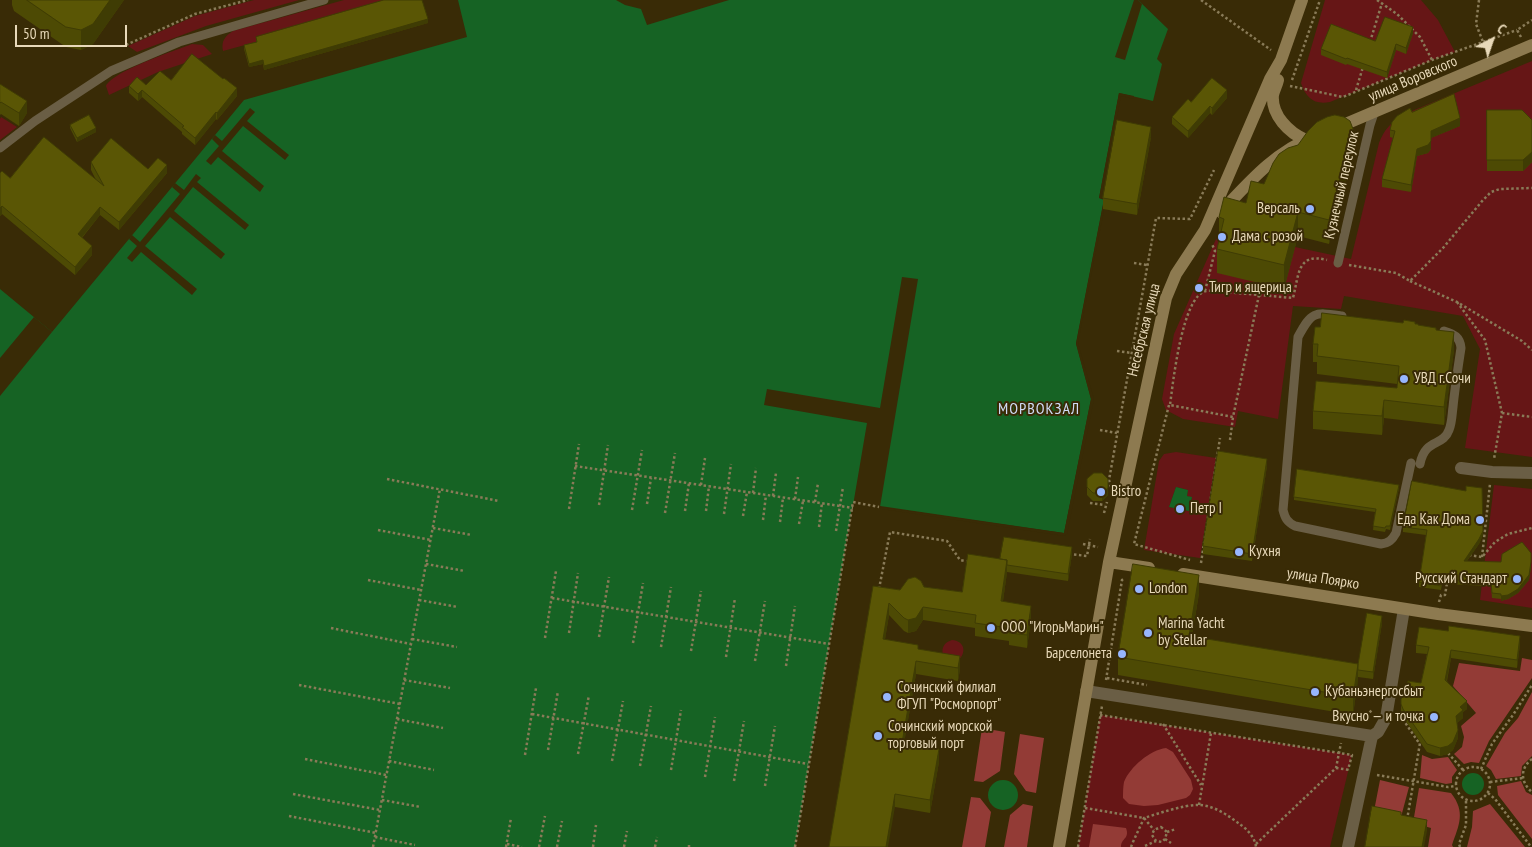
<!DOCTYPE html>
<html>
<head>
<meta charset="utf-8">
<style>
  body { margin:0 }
  #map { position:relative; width:1532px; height:847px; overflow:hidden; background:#392b06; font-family:"PT Sans Narrow",sans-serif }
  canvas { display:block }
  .north { position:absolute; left:1467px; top:15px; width:50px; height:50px; -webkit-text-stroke:4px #392b06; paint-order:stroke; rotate:41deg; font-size:14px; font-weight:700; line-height:20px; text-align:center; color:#e8d9b9 }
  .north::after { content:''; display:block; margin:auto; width:18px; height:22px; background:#e8d9b9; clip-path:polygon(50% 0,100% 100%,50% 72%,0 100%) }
  .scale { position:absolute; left:15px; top:25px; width:112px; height:22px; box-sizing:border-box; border:2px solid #e8d9b9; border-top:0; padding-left:6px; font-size:15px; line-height:18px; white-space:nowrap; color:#e8d9b9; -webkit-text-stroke:4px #392b06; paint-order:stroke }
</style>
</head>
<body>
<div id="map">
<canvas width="1532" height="847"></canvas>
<div class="north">С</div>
<div class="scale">50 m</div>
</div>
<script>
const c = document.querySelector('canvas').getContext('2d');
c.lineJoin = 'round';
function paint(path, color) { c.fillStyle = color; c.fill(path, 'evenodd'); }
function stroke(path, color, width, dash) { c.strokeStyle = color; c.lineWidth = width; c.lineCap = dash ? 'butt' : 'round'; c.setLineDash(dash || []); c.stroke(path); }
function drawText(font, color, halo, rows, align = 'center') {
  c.font = font + ' "PT Sans Narrow",sans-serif'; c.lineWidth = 4; c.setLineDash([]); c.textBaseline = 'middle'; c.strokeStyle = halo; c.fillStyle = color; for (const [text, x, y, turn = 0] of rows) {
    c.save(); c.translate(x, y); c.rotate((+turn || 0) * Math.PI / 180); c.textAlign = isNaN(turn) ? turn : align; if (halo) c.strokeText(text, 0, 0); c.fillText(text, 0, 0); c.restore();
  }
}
paint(new Path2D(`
  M254,0H299L206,26L137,52L128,46L195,16Z
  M344,0H409L223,51C221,41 225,36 233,31Z
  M1325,0H1421L1438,20L1455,52L1432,60L1330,102C1314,105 1306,98 1301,83Z
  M192,44L203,45L212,54L158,72L109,95L106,86C113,71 174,51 192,44Z
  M1532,61V457L1465,448L1480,349L1463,316L1344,296L1341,309L1293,306L1278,419L1238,411L1235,427L1183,419L1166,410L1162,399L1174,334L1224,221L1295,247L1351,259L1379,143C1384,130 1390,124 1400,116Z
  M1,117L17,127L0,140V119Z
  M1176,452L1216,458L1200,558L1144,550L1159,461L1164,454ZM1176,487L1188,490L1187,496L1192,498L1189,511L1169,507Z
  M1494,485L1532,489V608L1480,600Z
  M952,640C964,641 967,651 959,660L943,655C941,647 945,642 952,640Z
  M1100,715L1352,755L1330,847H1078Z`), '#661616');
paint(new Path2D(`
  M1522,658L1532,660V678L1489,741L1479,763L1471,762L1464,764L1454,754L1462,747L1464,737L1461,726L1476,713L1453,686L1459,663L1520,671Z
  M1532,692V756L1522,766L1521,776L1496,779L1491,770L1486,766L1505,733L1518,718Z
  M982,728L1005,732L1000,771L983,782L974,781Z
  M1020,734L1044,738L1036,793L1026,791L1014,774Z
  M1166,748L1173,752L1191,780L1193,789L1190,795L1186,798L1158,805L1144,806L1129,804L1123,798C1123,793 1123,787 1124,782C1130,767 1150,750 1166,748Z
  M1422,755L1432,759L1448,757L1457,770L1452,777V783L1446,784L1420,778Z
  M1380,780L1409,787L1401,817L1374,811Z
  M1521,781L1526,792L1532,795V839L1498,795L1497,786Z
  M1419,788L1451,793C1466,812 1459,825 1452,845L1453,847H1428L1431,828L1413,823Z
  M971,797L980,798L991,812L985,847H962Z
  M1023,804L1033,806L1027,847H1004L1010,815Z
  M1490,804L1525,847H1467L1472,827L1473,811Z
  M1093,824L1126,828C1130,839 1121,838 1121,847H1089Z`), '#933b36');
paint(new Path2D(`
  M458,0H616L625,5L641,9L647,25L729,0H1138L1168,29L1157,59L1162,64L1153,101L1119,93L1099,198L1104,199L1076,343L1091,399L1064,533L853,502L795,847H0V289L52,332L244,100L467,37Z
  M1176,487L1188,490L1187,496L1192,497L1189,511L1169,507Z
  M1462 784a11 11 0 1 1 22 0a11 11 0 1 1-22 0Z
  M988 795a15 15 0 1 1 30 0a15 15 0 1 1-30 0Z`), '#166324');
paint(new Path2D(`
  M1134,0H1138L1142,4L1125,60L1115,57Z
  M1119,93L1134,96V99L1121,96L1102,196L1105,197L1106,200L1078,343L1094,399L1067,534L1064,536L855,505L797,847H795L867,423L764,405L767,389L880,408L902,277L918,279L880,507L1064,533L1091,399L1076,344L1104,200L1099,198Z
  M250,108L255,112L247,121L289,155L285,160L243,126L222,151L264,186L260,192L218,157L211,165L206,161L219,146L212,139L215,135L222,141Z
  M196,174L201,178L197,182L249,225L245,230L193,187L174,211L225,254L221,259L170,217L145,246L197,289L192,295L141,252L132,262L127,258L137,246L129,239L132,235L140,242L180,194L172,187L175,183L184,190Z
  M34,317L52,332L0,396V358Z`), '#392b06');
stroke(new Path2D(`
  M1201,0L1271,50
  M1377,0L1397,14L1420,37L1432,60
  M1479,0L1476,24L1483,42
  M1521,37L1517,30L1532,20
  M1370,42L1382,3
  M126,45L195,14L248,0
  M1292,80L1320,0
  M1290,86L1343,97L1432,60L1517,30
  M1356,90L1363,67
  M1134,263L1147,265
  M1349,265L1396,273L1410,281L1443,248L1483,200L1491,192L1500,189L1532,188
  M1410,281L1457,302L1522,341L1532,350
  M1205,291L1215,251L1212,244
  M1259,295L1233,417L1170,405C1173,383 1182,296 1206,291C1211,290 1219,292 1225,292C1248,294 1271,296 1293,298C1299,275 1297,252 1327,260
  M1457,302L1485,340L1502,413L1494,459
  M1117,351L1132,353
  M1169,405L1134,544L1190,560
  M1502,413L1532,417
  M1100,430L1117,433
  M1230,440L1233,417
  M575,466L853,508
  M387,479L499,501
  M701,485L705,458
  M1111,487L1109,480L1156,218L1190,219L1214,170
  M753,493L756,468
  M773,496L776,473
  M795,499L798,477
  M815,502L818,483
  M1090,503L1105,505
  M647,504L651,478
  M599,505L608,445
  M569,509L579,444
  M632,510L642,450
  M685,511L689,483
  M706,511L709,486
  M665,513L675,453
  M1104,513L1107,502
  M724,514L731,464
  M743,516L747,492
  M763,520L766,495
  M780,522L783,498
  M799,524L803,501
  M819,527L822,503
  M433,528L472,535
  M378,530L431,540
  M836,531L843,487
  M1083,544L1098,547
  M1069,554L1087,556L1090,539
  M1469,555L1482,557L1495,542L1508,534L1532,528
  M1482,557L1490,484
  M1201,563L1220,438
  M426,564L465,571
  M368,580L421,590
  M879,589L890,532L947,541L960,560L970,562
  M552,598L829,644
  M419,600L458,607
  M1439,602L1441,595H1445L1447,583
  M331,628L411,644
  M569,633L578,573
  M599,637L609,577
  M545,638L556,571
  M412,639L457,647
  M633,643L643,583
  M661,647L671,587
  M691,651L701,591
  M726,657L735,598
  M755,661L765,601
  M786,666L795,606
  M1107,678L1147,685
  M404,680L450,688
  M1106,680L1122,580L1125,578
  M299,685L400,704
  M532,714L808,764
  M1100,715L1352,755L1348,770
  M1400,715L1419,743
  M397,719L443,728
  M1357,719L1364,718L1373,709
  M1163,724L1201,785
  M548,750L558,691
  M1448,753L1463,770
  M578,754L589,695
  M525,755L536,688
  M305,759L386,775
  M1532,759C1520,768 1520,782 1532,792
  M389,761L434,770
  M612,761L623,701
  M640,766L651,706
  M1456 784a17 17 0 1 1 34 0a17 17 0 1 1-34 0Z
  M1336,768L1350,770
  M1481,769L1492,744L1513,715L1532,685
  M671,770L681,710
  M1377,775L1448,787L1456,786
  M705,777L715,717
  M734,781L744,721
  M1490,782L1523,778
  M765,786L775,726
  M1488,793L1495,799L1531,847
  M293,794L380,810
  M382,800L421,807
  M1199,805L1211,733
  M1085,808L1144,818L1154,830
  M289,816L376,833
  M1407,820L1420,743
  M1161,827L1167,832L1165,839L1162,842L1156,841L1152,835L1154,830Z
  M1167,832L1176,829
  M375,837L415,845
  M1165,839L1171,843
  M507,844L522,847
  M1256,844L1336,768L1341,743
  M1145,846L1156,841
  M373,847L440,489
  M506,847L511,818
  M539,847L545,816
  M557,847L562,821
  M593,847L596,825
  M624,847L627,831
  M655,847L657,837
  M689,847V845
  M795,847L853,502L879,507
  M1078,847L1102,706
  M1131,847L1133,842L1144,818C1160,813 1183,805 1198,805C1214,805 1229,816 1241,825C1248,830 1255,838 1256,847
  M1460,847L1459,844L1466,825V800`), '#897b58', 2.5, [2.5, 2.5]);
stroke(new Path2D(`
  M0,148L35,121L111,71L179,42L324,0
  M1338,263L1370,125L1374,113
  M1342,316C1314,312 1312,311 1298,337L1283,510C1285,518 1287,522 1295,526L1381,544C1389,543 1392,540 1396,533L1411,463
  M1420,464C1425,438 1443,447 1449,430C1452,423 1452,414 1453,407C1455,387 1458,368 1461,348C1460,337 1454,334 1444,331`), '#6a5e45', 9);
stroke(new Path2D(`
  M1461,468L1492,472L1532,473
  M1086,691L1372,736
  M1348,847L1372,736L1378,732L1386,718L1404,609`), '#6a5e45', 12);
stroke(new Path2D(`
  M1278,80C1277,85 1274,90 1273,95C1271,115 1289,133 1306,140
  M1336,128L1532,45
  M1221,212C1250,181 1275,152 1315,136
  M1109,562L1149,568
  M1183,574L1438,614L1532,626
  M1059,847L1109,562L1166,298L1176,274L1205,230L1270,79L1281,60L1302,0`), '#8d7a50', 12);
paint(new Path2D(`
  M12,0H124L93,44L81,50L66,47L14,11L12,5Z
  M428,23L264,70L263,64L249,67L244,49V45L256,42V37Z
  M1413,33L1406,54L1396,50L1387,78L1347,64L1346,65L1321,55V49L1375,41Z
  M171,80L237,96L217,120L216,119L195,145L182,134V132L142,97L138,101L129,93V86L146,85Z
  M0,84L27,113L19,126L1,114L0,115Z
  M1227,98L1212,115L1210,113L1188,138L1172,124V117L1191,102Z
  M1487,110L1532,120V162L1523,171H1487Z
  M1412,112L1460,126L1431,138V149L1428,153L1417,156L1411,192L1382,187V179L1393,138L1390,137V130Z
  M70,125L96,132L77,142L70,128Z
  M1151,137L1137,215L1103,209V198Z
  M1353,153L1329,244L1298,236L1284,289L1217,273V249L1219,239V217L1246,203L1264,184Z
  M91,162L148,169L167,173L119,230L100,215L82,238L92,255L75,275L2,214L0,216V173L10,178L96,180L91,170Z
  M1403,323L1415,324L1418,326L1436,330L1454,350L1444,425L1384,418L1382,435L1313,429V411L1397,388V384L1317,374V362H1313V344L1320,327Z
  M1267,466L1252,561L1203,554V546Z
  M1087,479L1108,495L1102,501H1093L1087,495Z
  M1399,488L1390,530L1386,529L1385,532L1373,530L1375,512L1294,500V497Z
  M1403,527L1483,535L1479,544L1467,561L1531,567L1529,580L1518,593L1508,599L1501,601V599L1492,598L1491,586L1442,584L1441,590L1419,587V582L1426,535L1403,532Z
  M1072,554L1068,581L1007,572L1003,601L1031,619L1027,648L1009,645V641L975,636V628L923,620L916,631L908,633L904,631L889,615L885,639L918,649L960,669L958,681L916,674L904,743L939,762L930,813L895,807L873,586L900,590L924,587L962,592L1000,559Z
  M1199,593L1192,637L1358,664L1382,623L1373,679L1358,677L1353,715L1118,675V657Z
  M1520,644L1517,668L1451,658L1447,681L1467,709L1463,712V718L1457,723L1458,738L1453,750L1448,754L1440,756L1427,752L1403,717L1401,711V699L1421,683L1427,654L1416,653V645Z`), '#4d4a04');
paint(new Path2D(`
  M110,0H124L93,44L81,50V30Z
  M428,19V23L264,70V66Z
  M1413,27V33L1406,54V48Z
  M1396,44V50L1387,78V72Z
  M263,60V64L249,67V64Z
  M237,88V96L217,120V113Z
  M142,90V97L138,101V94Z
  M1227,90V98L1212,115V108Z
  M27,101V113L19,126V113Z
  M1210,106V113L1188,138V131Z
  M216,112V119L195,145V138Z
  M1460,118V126L1431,138V131Z
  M1151,127V137L1137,215V204Z
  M96,128V132L77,142V138Z
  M1353,129V153L1329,244V220Z
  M1431,141V149L1428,153L1417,156L1411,192V185L1417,149Z
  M1532,152V162L1523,171V160Z
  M167,165V173L119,230V222Z
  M2,206V214L0,216V208Z
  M100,207V215L78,242V234Z
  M1298,212V236L1284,289V265Z
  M92,246V255L75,275V267Z
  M1454,332V350L1444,425V407Z
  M1384,400V418L1382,435V416Z
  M1267,459V466L1252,561V554Z
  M1399,485V488L1390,530V526Z
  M1108,488V495L1102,501V493Z
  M1483,531V535L1479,544L1464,565V561Z
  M1072,547V554L1068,581V574Z
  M1007,560V573L1001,614V601Z
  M1531,562V567L1529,580L1518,593L1508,599L1501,601V596Z
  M1199,575V593L1189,654V636Z
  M889,603V615L883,652V639Z
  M1031,606V619L1027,648V635Z
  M923,607V620L916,631L908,633V620Z
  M1382,616V623L1373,679V672Z
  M1520,636V644L1517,668V660Z
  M1451,650V658L1445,688V680Z
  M960,656V669L958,681V668Z
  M916,661V674L902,755V743Z
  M1358,664V682L1353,715V697Z
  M1467,701V709L1463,712V718L1456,724V716L1460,707Z
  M1458,730V738L1453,750L1448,754L1440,756V748Z
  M939,749V762L930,813V800Z
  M895,794V807L888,847H886Z
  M1427,820V831L1424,847H1422Z`), '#3f3c04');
const building = new Path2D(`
  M27,0H110L93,24L81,30L66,27Z
  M384,0H422L428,19L264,66L263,60L249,64L244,45L257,42L256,37Z
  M1385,17L1413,27L1406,48L1396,44L1387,72L1347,58L1346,59L1321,49L1331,24L1375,41Z
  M192,54L223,79L224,78L237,88L217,113L216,112L195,138L182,127L184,126L142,90L138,94L129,86L137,77L146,85L160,71L171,80Z
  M1212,78L1227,90L1212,108L1210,106L1188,131L1172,117L1188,99L1191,102Z
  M0,84L27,101L19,113L1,102L0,103Z
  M1454,94L1460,118L1431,131V141L1428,145L1417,149L1411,185L1382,179L1395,131L1390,130L1392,122L1397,116L1410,108L1412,112Z
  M1487,110H1522L1532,120V152L1523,160H1487Z
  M89,115L96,128L77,138L70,125Z
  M1335,115L1344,117L1350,121L1353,129L1329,220L1298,212L1284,265L1217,249L1224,219L1219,217L1224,197L1246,203L1251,181L1264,184L1273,163L1279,154L1288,148L1298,145L1308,131L1317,122L1327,117Z
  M1117,120L1151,127L1137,204L1103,198Z
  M44,137L104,186L91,162L111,138L148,169L158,158L167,165L119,222L100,207L78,234L92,246L75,267L2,206L0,208V173L2,171L10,178Z
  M1322,313L1403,323L1404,320L1415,322V324H1418V325L1436,328V330L1454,332L1444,407L1384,400L1382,416L1313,411L1316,381L1397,388L1399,366L1317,356L1318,344H1313L1315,327H1320Z
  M1218,451L1267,459L1252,554L1203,546Z
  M1297,469L1399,485L1390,526H1386L1385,528L1373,526L1376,509L1294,497Z
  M1094,473H1102L1108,479V488L1102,493H1093L1087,487V479Z
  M1412,481L1466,491V486L1482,488L1483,531L1479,539L1464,561L1501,562L1502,554L1522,542L1531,553V562L1529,575L1518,589L1508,595L1501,596V594L1492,593L1491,582L1442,579L1441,586L1419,582L1427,530L1403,527Z
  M1004,537L1072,547L1068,574L1007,565V560L1000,559Z
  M968,554L1007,560L1001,601L1031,606L1027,635L1009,633V628L975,623L976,615L923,607L916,618L908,620L904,618L889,603L883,639L918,645V649L960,656L958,668L916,661L902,743L939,749L930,800L895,794L886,847H829L873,586L900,590L908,579L915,577L921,581L924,587L962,592Z
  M1133,564L1199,575L1189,636L1358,664L1353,697L1118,657Z
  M1367,613L1382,616L1373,672L1358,670V665Z
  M1449,626L1520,636L1517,660L1451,650L1445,680L1467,701L1460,707L1463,710L1456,716L1458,730L1453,742L1448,746L1440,748L1427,744L1403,709L1401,704V699L1406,691L1408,681L1421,683L1429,647L1416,645L1419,627L1448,631Z
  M1372,806L1401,812V815L1427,820L1422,847H1365Z`);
paint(building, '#5a5605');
stroke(building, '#3f3c04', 1);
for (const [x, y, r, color] of [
  [1310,209,5,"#97b6fd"],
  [1222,237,5,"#97b6fd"],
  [1199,288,5,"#97b6fd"],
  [1404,379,5,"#97b6fd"],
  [1101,492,5,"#97b6fd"],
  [1180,509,5,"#97b6fd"],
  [1480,520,5,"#97b6fd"],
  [1239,552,5,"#97b6fd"],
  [1517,579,5,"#97b6fd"],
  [1139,589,5,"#97b6fd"],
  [991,628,5,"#97b6fd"],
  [1148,633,5,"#97b6fd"],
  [1122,654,5,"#97b6fd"],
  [1315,692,5,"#97b6fd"],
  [887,697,5,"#97b6fd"],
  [1434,717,5,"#97b6fd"],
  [878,736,5,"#97b6fd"]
]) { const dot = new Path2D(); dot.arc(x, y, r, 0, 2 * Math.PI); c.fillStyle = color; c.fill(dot); stroke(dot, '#392b06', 2); }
drawText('15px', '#e8d9b9', '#392b06', [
  ["улица Воровского",1413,79,-23],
  ["Кузнечный переулок",1342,185,-77],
  ["Несебрская улица",1144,330,-76],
  ["улица Поярко",1323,579,9]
]);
drawText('15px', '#e8d9b9', '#392b06', [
  ["Версаль",1300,209,"right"],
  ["Дама с розой",1232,237],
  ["Тигр и ящерица",1209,288],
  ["УВД г.Сочи",1414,379],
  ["Bistro",1111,492],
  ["Петр I",1190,509],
  ["Еда Как Дома",1470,520,"right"],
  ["Кухня",1249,552],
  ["Русский Стандарт",1507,579,"right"],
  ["London",1149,589],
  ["Marina Yacht",1158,624],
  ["by Stellar",1158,641],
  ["ООО \"ИгорьМарин\"",1001,628],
  ["Барселонета",1112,654,"right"],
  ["Сочинский филиал",897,688],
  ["ФГУП \"Росморпорт\"",897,705],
  ["Кубаньэнергосбыт",1325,692],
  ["Вкусно — и точка",1424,717,"right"],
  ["Сочинский морской",888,727],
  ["торговый порт",888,744]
], 'left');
c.letterSpacing = '1px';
drawText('16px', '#cfdbf6', '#392b06', [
  ["МОРВОКЗАЛ",1039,409]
]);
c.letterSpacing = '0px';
</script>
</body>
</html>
